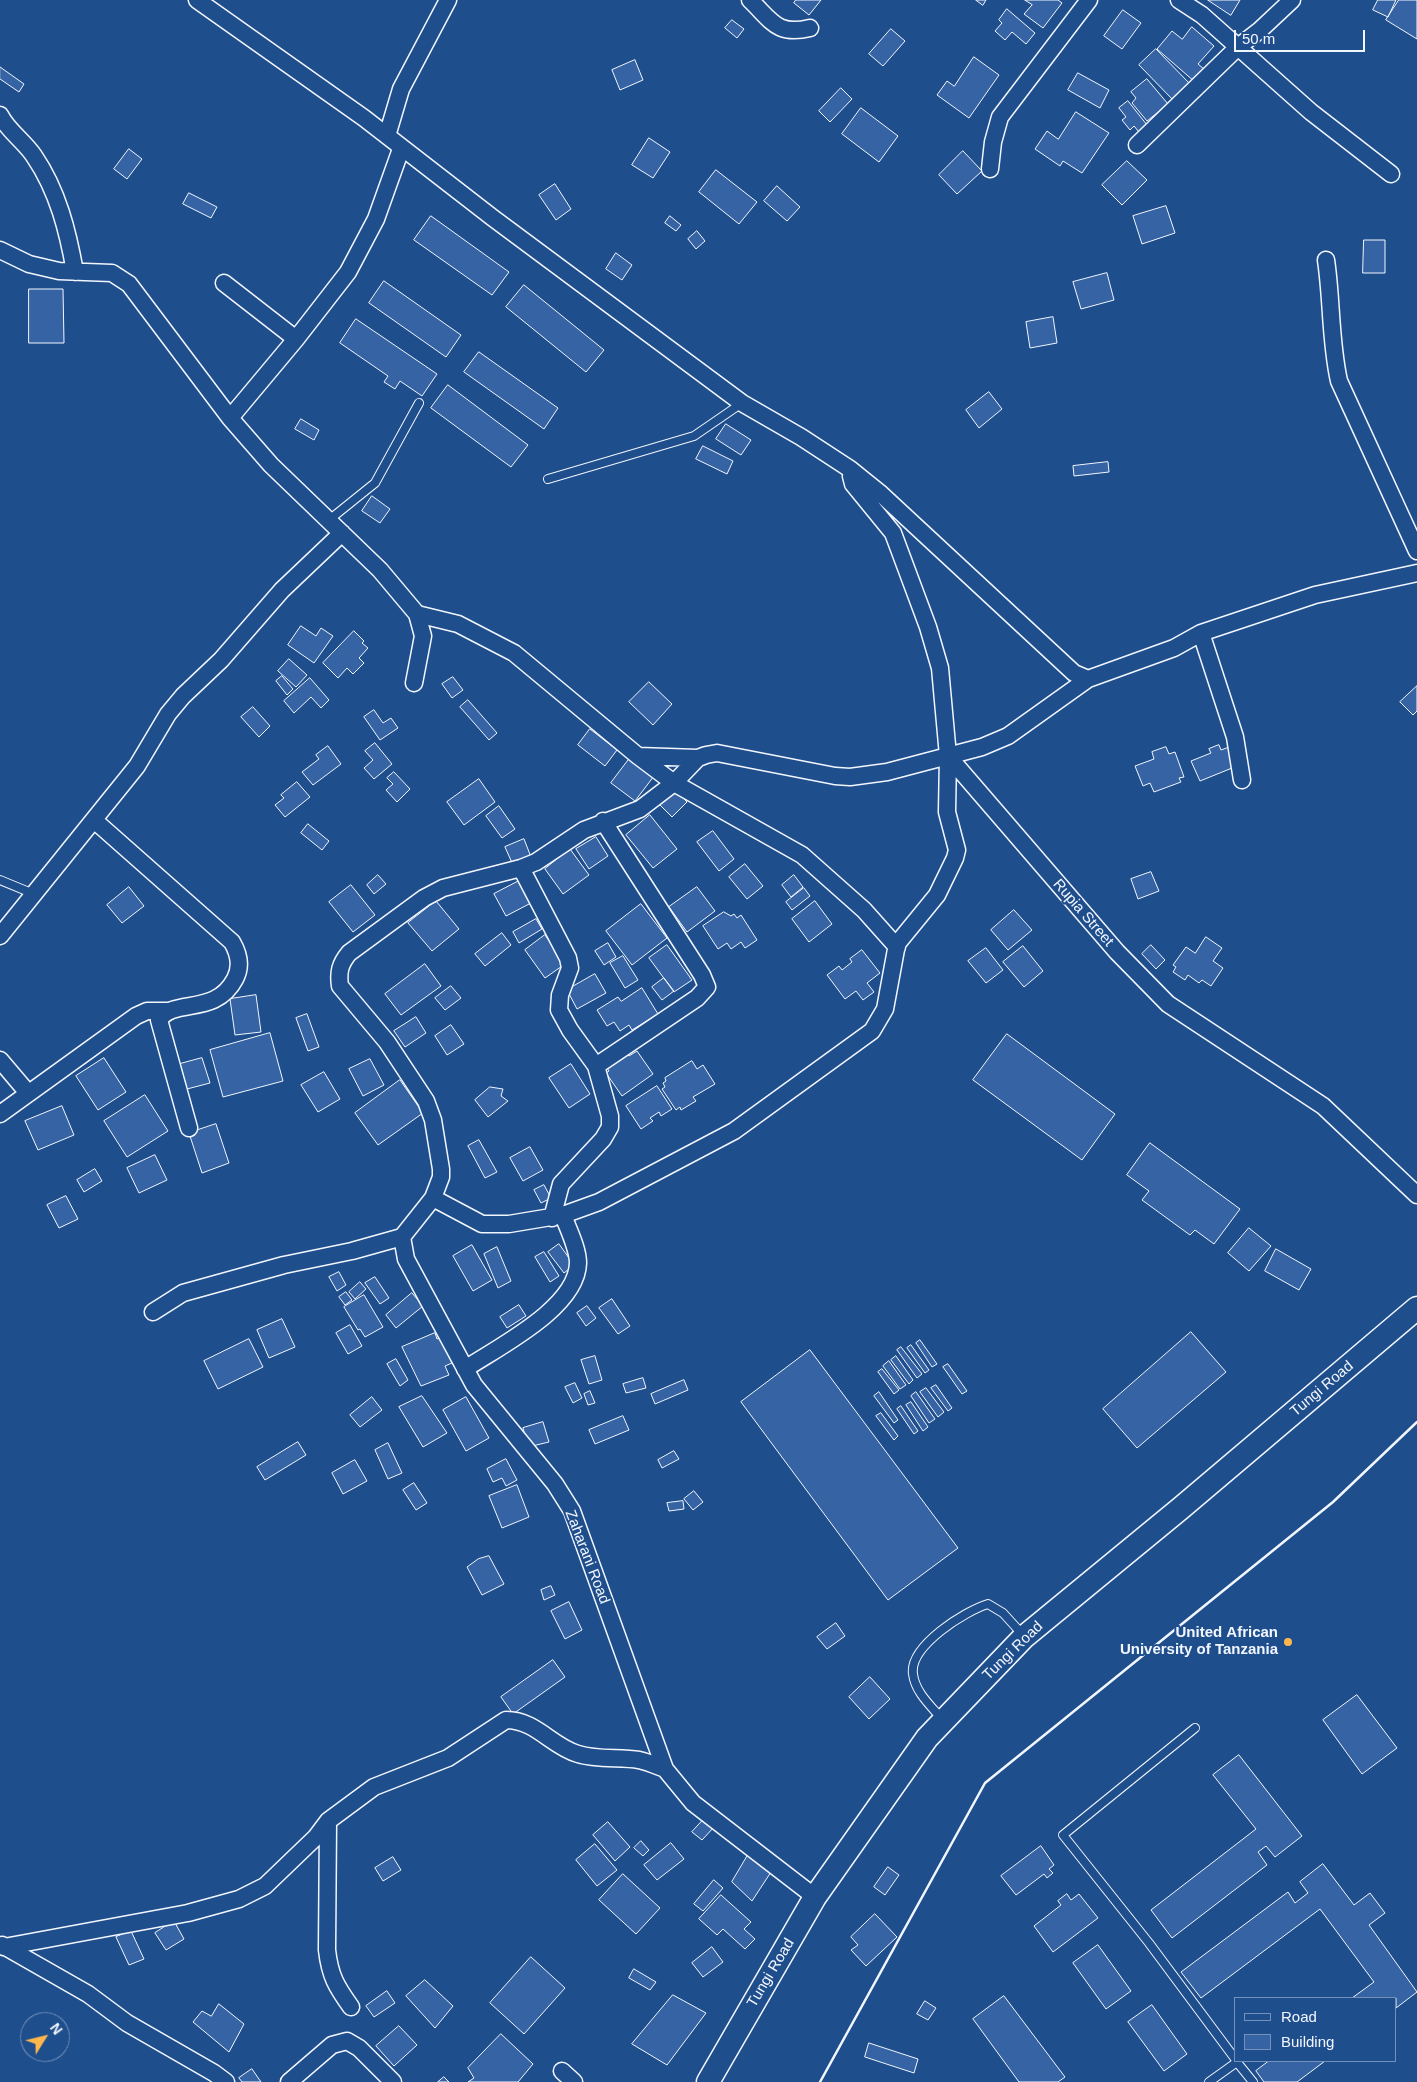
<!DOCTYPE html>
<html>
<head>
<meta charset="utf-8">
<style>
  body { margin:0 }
  #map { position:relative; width:1417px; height:2082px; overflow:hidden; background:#1f4e8c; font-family:Arial,sans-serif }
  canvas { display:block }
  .legend { position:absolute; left:1234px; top:1997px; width:162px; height:65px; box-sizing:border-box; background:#1f4e8c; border:1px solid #7391ba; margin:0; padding:6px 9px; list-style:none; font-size:15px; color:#f2f6ff }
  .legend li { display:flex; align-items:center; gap:10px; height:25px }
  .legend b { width:25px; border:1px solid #7391ba }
  .north { position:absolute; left:20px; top:2012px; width:50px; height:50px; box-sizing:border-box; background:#1f4e8c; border:1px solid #7391ba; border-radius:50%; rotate:54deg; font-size:14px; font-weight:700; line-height:20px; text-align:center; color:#f2f6ff }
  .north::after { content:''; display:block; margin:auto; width:18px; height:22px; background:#ffb74d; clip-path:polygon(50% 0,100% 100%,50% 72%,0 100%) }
  .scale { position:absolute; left:1234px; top:30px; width:131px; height:22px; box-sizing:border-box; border:2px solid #f2f6ff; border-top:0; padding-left:6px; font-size:15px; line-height:18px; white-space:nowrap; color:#f2f6ff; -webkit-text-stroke:4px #1f4e8c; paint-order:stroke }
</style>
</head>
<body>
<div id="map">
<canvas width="1417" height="2082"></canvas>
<ul class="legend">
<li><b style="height:6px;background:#1f4e8c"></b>Road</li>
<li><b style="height:14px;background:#3563a3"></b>Building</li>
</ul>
<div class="north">N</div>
<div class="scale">50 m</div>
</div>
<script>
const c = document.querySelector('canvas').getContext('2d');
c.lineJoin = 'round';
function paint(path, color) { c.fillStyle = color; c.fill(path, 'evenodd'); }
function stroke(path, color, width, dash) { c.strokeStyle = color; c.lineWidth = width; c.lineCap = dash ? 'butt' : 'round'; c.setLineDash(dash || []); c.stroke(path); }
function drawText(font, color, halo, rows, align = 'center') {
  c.font = font + ' Arial,sans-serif'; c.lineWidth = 4; c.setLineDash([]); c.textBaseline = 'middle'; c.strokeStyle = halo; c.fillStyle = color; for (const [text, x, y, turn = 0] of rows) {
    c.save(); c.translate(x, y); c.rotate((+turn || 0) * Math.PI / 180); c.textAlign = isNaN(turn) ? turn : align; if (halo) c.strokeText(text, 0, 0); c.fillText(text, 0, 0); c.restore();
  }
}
const building = new Path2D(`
  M796,0H821L809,15L794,3Z
  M976,0H986L983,5Z
  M1025,0H1058L1062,3L1043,28L1024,14L1032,5Z
  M1208,0H1240L1231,15Z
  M1378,0H1396L1388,17L1373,10Z
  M1399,0H1417V39L1386,20Z
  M1007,9L1035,33L1026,44L1012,32L1005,40L995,31L1002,23L999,20Z
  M1123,10L1141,23L1122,49L1104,36Z
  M732,20L744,29L737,38L725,28Z
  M1192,27L1214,46L1198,64L1205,70L1195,82L1157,49L1172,31L1182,39Z
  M891,29L905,41L883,66L869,54Z
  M1156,49L1191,85L1174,101L1139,65Z
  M974,57L999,75L969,118L937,95L947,81L954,86Z
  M635,60L643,80L620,90L612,70Z
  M0,67L24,84L19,92L0,79Z
  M1078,73L1109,90L1100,108L1068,90Z
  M1147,79L1168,104L1147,121L1132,103L1136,98L1131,92Z
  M841,88L852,99L830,122L819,111Z
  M1128,101L1151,130L1143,137L1134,126L1130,130L1122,120L1126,117L1119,108Z
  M861,108L898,136L879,162L842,134Z
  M1076,112L1109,133L1082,173L1063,161L1060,166L1035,149L1047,131L1058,139Z
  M649,138L670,152L653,178L632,165Z
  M129,149L142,159L127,179L114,169Z
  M963,151L982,171L957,194L939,175Z
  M1127,161L1147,180L1122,205L1102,185Z
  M716,170L757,202L739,224L699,192Z
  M555,184L571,209L556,220L539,195Z
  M777,186L800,207L787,221L764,201Z
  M189,193L217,207L211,218L183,204Z
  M1166,206L1175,233L1142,244L1133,216Z
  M431,216L509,272L492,295L414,240Z
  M670,216L681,225L676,231L665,223Z
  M697,231L705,241L696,249L688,239Z
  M1364,240H1385V273H1363Z
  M616,253L632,265L622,280L606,269Z
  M1107,273L1114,300L1081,309L1073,282Z
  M384,281L461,335L446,357L369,303Z
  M524,285L604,350L586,372L506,307Z
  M29,289H63L64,343H29Z
  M1053,317L1057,343L1030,348L1026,322Z
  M356,319L437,374L422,396L400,381L395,389L384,382L388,376L340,343Z
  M479,352L558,408L544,429L464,372Z
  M448,385L528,445L511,467L431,408Z
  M989,392L1002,409L979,428L966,410Z
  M301,419L319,430L314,440L295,429Z
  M726,424L751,440L741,455L716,439Z
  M703,446L733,461L727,474L696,459Z
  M1108,462L1109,472L1074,476L1073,466Z
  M372,496L390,509L380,523L362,511Z
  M301,626L316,636L321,628L333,636L314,663L288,645Z
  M354,631L364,641L362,643L368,648L359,658L364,663L353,674L347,668L338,678L323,663Z
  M289,659L307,675L296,687L278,671Z
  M282,676L293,689L287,695L276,681Z
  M453,677L463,690L452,698L442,684Z
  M310,678L329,700L321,708L311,697L294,713L284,701Z
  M649,682L672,704L653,725L629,702Z
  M1417,686V711L1413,715L1400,702Z
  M468,700L497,733L489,740L460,707Z
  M253,707L270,726L259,737L241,717Z
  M374,710L383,723L391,718L398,728L380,740L364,717Z
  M590,729L617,750L605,766L578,745Z
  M375,743L392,764L374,779L364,768L373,760L365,751Z
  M1219,745L1221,750L1229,747L1237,766L1200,781L1191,761L1211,753L1209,749Z
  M328,746L341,764L313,785L302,772L319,759L316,755Z
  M1166,747L1169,754L1175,752L1184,777L1179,778L1181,782L1154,792L1150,783L1143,786L1135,766L1154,759L1152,752Z
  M630,758L654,776L635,801L611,783Z
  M394,772L410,789L397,802L386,790L393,784L387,778Z
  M479,779L495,802L464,825L447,802Z
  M297,782L310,797L285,817L275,805L284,798L281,795Z
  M673,788L687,802L672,817L658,803Z
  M499,806L515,829L502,838L486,816Z
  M650,815L677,849L653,868L626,835Z
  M308,824L329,841L322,850L301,833Z
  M713,831L734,859L719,871L697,842Z
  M596,837L608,856L589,869L576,849Z
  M524,839L531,857L513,865L505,847Z
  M570,849L589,875L563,894L545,869Z
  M745,864L763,886L747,899L729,877Z
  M1151,872L1159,891L1138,899L1131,879Z
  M378,875L386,884L374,894L367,885Z
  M794,875L803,887L791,897L782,885Z
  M519,881L531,903L506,916L494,894Z
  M351,885L375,915L353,932L329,902Z
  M129,887L144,906L122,923L107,905Z
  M697,887L715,911L687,932L669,907Z
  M804,888L810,896L792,910L786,902Z
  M436,901L459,929L432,951L408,923Z
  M815,901L832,924L809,942L792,919Z
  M641,904L667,938L632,965L606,931Z
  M1014,910L1032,930L1008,950L991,930Z
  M724,912L731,916L734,914L737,918L741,915L757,940L745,948L741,942L731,949L727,943L718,949L703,926Z
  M536,919L542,929L519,943L513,932Z
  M502,933L511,945L485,966L475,954Z
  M545,935L565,964L545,978L525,950Z
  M1206,937L1222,948L1213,961L1223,968L1211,986L1202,980L1199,983L1188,975L1185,980L1173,972L1176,967L1173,965L1186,947L1195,953Z
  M608,943L616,957L604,965L595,951Z
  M667,945L692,980L674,992L649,958Z
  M1151,945L1165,960L1156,969L1142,954Z
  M1023,946L1043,971L1024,987L1003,962Z
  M986,948L1003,970L986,983L968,961Z
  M862,950L880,973L867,983L874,992L863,1000L856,991L845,999L827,975L839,966L842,970L852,962L850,959Z
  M623,956L638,980L625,988L610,963Z
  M425,964L441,986L401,1015L385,994Z
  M595,974L606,993L577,1009L567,990Z
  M664,978L674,991L662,1000L652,987Z
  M451,986L461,998L445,1010L435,998Z
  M642,988L658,1014L632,1030L629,1025L620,1031L614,1022L607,1026L597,1010L618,997L621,1001Z
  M256,995L261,1032L235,1035L230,999Z
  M307,1014L319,1047L308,1051L296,1018Z
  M416,1017L426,1033L405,1047L394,1031Z
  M451,1025L464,1044L447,1055L435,1036Z
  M270,1033L283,1081L223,1097L210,1050Z
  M1007,1034L1115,1114L1082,1160L973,1080Z
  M626,1051L629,1056L637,1051L653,1074L622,1096L606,1073L609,1071L607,1068Z
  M104,1058L126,1092L98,1110L76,1076Z
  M202,1058L210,1083L187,1089L180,1064Z
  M370,1059L384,1085L363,1096L349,1069Z
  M692,1061L697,1069L703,1065L715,1084L693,1097L696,1101L681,1110L680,1107L676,1110L662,1089L665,1087L663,1083L666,1081L665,1078Z
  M571,1064L590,1094L569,1108L549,1078Z
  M324,1072L340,1099L318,1112L301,1085Z
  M400,1080L423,1113L378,1145L355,1113Z
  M657,1086L672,1109L661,1116L659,1112L650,1118L653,1121L641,1129L626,1106Z
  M490,1087L503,1089L501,1096L508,1101L488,1117L475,1100Z
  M145,1095L168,1131L127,1157L104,1121Z
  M62,1106L74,1135L38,1150L25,1121Z
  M216,1124L229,1163L202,1173L189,1133Z
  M479,1140L497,1172L485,1178L468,1146Z
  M1150,1143L1240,1209L1214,1244L1195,1230L1190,1235L1142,1200L1149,1191L1127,1175Z
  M530,1147L543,1170L523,1181L510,1158Z
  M155,1155L167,1180L139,1193L127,1168Z
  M95,1169L102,1181L84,1192L77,1180Z
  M544,1185L551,1198L541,1203L534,1190Z
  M66,1196L78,1219L59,1228L47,1205Z
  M1249,1228L1271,1246L1249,1271L1228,1253Z
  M559,1244L574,1265L564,1273L548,1252Z
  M472,1245L492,1280L473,1291L453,1256Z
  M497,1247L511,1281L498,1288L484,1254Z
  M1276,1249L1311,1269L1299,1290L1265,1271Z
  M544,1252L559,1276L550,1282L535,1257Z
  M339,1272L346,1285L337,1291L329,1277Z
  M375,1277L389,1298L380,1304L365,1283Z
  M360,1282L366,1289L355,1299L349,1292Z
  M346,1292L352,1300L345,1305L339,1297Z
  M412,1293L423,1306L396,1328L386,1315Z
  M364,1295L383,1327L365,1337L360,1329L358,1330L344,1307Z
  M612,1299L630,1326L618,1334L599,1308Z
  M519,1305L526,1316L507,1328L500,1317Z
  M587,1306L596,1318L586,1326L577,1313Z
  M282,1319L295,1347L269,1358L257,1330Z
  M350,1325L362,1346L348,1354L336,1333Z
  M1191,1332L1226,1372L1137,1448L1103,1409Z
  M435,1333L437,1339L441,1337L452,1363L445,1366L449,1375L421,1386L402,1347Z
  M249,1339L263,1367L218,1389L204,1361Z
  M920,1340L937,1364L932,1367L916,1343Z
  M911,1345L929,1370L925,1373L907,1348Z
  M901,1347L922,1374L917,1378L897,1350Z
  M810,1350L958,1548L888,1600L741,1402Z
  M595,1356L602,1380L589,1384L581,1360Z
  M896,1356L913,1380L909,1384L891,1360Z
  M396,1359L408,1380L400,1386L387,1364Z
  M889,1361L906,1385L900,1389L883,1366Z
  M948,1364L967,1391L962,1394L943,1367Z
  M882,1369L899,1390L894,1394L878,1372Z
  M643,1378L646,1388L626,1393L623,1384Z
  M684,1380L688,1390L655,1404L651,1394Z
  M575,1383L582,1398L573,1403L565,1387Z
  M936,1385L952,1408L948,1411L931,1388Z
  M926,1388L944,1412L938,1417L920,1392Z
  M590,1391L595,1403L588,1405L584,1394Z
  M879,1392L898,1420L894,1423L874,1396Z
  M916,1392L935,1419L929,1423L911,1396Z
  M422,1396L447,1433L423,1447L399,1407Z
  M372,1397L382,1410L360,1427L350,1415Z
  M466,1397L489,1438L466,1451L443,1410Z
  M911,1402L928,1427L923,1431L906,1405Z
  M901,1406L918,1431L914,1434L897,1409Z
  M881,1413L898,1436L894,1440L876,1416Z
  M623,1416L629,1430L595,1444L589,1430Z
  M543,1422L549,1442L528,1447L523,1428Z
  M298,1442L306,1455L265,1480L257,1467Z
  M388,1443L402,1473L388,1479L375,1450Z
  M674,1451L679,1459L662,1468L658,1460Z
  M506,1459L517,1480L506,1486L502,1478L493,1482L487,1469Z
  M355,1460L367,1481L343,1494L332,1473Z
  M414,1483L427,1503L416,1510L403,1490Z
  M517,1485L529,1517L502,1528L489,1496Z
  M694,1491L703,1502L693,1510L684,1499Z
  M683,1501L684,1509L669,1511L667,1503Z
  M489,1556L504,1584L482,1595L467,1567L478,1559Z
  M551,1586L555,1595L544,1600L541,1590Z
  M569,1602L582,1630L565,1639L551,1611Z
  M836,1623L845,1636L827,1649L817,1637Z
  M553,1660L565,1677L513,1714L501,1697Z
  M870,1677L890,1699L869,1719L849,1697Z
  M1357,1695L1397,1748L1362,1774L1323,1720Z
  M1239,1755L1302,1836L1275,1857L1266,1846L1258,1852L1267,1865L1172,1938L1151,1910L1256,1829L1213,1775Z
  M705,1818L714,1827L702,1840L692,1832Z
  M608,1822L630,1847L615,1861L593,1835Z
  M641,1841L649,1850L643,1856L634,1848Z
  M671,1843L684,1859L657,1880L644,1865Z
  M595,1844L617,1870L597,1886L576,1860Z
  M1041,1846L1054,1865L1049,1869L1053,1873L1047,1878L1044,1874L1016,1895L1001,1876Z
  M748,1855L771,1872L752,1901L732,1882Z
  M393,1857L401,1870L383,1881L375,1868Z
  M1323,1864L1354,1905L1370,1893L1385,1913L1369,1925L1417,1992L1396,2008V1998H1352L1374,1982L1320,1909L1201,1998L1181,1972L1288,1892L1295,1903L1308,1893L1300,1882Z
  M888,1867L899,1875L885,1895L874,1887Z
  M623,1874L660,1908L636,1934L599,1900Z
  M714,1880L723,1888L703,1911L694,1904Z
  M1067,1894L1071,1900L1079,1894L1098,1918L1053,1952L1034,1926L1061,1905L1058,1901Z
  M721,1895L751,1922L744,1929L755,1939L745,1949L723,1929L717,1935L699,1919Z
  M875,1914L897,1937L866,1966L851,1950L858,1945L851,1937Z
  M174,1921L184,1939L166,1950L155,1933Z
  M131,1931L144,1959L129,1965L116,1937Z
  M1098,1945L1131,1991L1106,2009L1073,1963Z
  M712,1947L723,1962L703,1977L692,1963Z
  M531,1957L565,1988L524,2034L490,2003Z
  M634,1969L656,1982L650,1990L629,1978Z
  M425,1980L453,2006L435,2028L406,1996Z
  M387,1991L395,2003L374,2017L366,2006Z
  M673,1995L706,2013L667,2065L632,2044Z
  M1004,1996L1065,2077L1058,2082H1019L973,2019Z
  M925,2001L936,2008L928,2020L917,2014Z
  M219,2004L244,2024L229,2052L193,2022L202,2011L211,2016Z
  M1152,2005L1187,2054L1164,2071L1128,2022Z
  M399,2026L417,2045L394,2066L376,2046Z
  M501,2034L533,2064L518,2082H468L474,2078L468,2068Z
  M869,2043L918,2059L914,2073L865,2057Z
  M1269,2061H1325L1297,2082H1264L1256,2071Z
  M252,2069L261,2082H242L239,2078Z
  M444,2077L449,2082H438Z`);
paint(building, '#3563a3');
stroke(building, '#f2f6ff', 1);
const lane = new Path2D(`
  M548,479L694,436L742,403
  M329,520L375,483L419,403
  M0,880L34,894
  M942,1719C931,1706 915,1692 913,1674C909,1646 965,1611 988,1604L1003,1613L1023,1635
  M1195,1728L1063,1835L1149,1943L1236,2060
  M1236,2061L1253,2082
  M1209,2082L1237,2062`);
const street = new Path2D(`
  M197,0L364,118L493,218L742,403L801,437L850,469L881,494L1074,673L1088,679L1174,648L1201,633L1315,595L1417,573
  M750,0C772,21 777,36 810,28
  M1179,0L1202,15L1311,112L1391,174
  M0,115C8,131 24,141 34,156C58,191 68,232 75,272
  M387,136L401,89L448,0
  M1137,145L1238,47L1260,30L1292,0
  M990,169L993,142L1000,117L1089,0
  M0,250L29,264L59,271L112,273L129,284L230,418L271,465L380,570L417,614L423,636L414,683
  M1326,260C1332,300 1330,341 1339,381L1417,551
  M224,283L296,339
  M230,418L296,339L348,272L376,219L401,149
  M851,476L853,484L893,533L928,627L940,668L948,756L1117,952L1168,1004L1323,1106L1417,1195
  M417,614L458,624L514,653L638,756L674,783L802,855L864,910L897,947
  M1201,633L1235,737L1242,780
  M638,756L698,758
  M94,820L232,942C239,954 242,966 235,979C215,1017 174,997 159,1020L189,1128
  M521,868L568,958L570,968L560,995L559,1010L570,1030L596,1066L610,1116V1127L603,1139L561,1184L552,1218
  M0,936L137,766L168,714L183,696L221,660L282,590L342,533
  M0,1060L28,1093
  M596,1066L697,998L707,987L702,975L603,821
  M0,1114L136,1016L147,1011H168
  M433,1198L482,1224H509L563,1215L599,1202L734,1131L872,1031L885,1009L897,944L937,895L955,858L957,850L947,812L948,756
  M153,1312L183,1293L284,1265L352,1251L402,1237
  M465,1369C498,1347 577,1308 578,1263C578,1248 568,1229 563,1215
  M328,1821L327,1950C330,1976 336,1986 351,2007
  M815,1897L693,1803L665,1769L572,1511L555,1484L474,1385L406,1259L402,1237L433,1198L441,1177V1169L433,1120L426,1101L387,1042L340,986C338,972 340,964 349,953L424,898L443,888L521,868L536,862L584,830L640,809L674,783L698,758L706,755L717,753L835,776L850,777L887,772L982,747L1008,736L1088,679
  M2,1945L88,1994L127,2023L214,2073L226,2082
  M4,1947L188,1913L239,1899L265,1886L316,1837L328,1821L374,1787L448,1758L506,1720C536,1720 551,1746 578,1754C597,1760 620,1757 639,1760C648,1762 657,1766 665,1769
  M562,2071L574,2082
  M289,2082L332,2045L347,2041L359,2048L393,2082`);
const secondary = new Path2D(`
  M708,2082L815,1897L927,1738L1024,1637L1181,1508L1417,1308`);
stroke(lane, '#f2f6ff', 10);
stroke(street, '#f2f6ff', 19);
stroke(secondary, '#f2f6ff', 25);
stroke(lane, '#1f4e8c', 8);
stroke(street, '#1f4e8c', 16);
stroke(secondary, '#1f4e8c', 22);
stroke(new Path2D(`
  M820,2082L985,1783L1333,1502L1417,1422`), '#f2f6ff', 2.5);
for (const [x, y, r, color] of [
  [1288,1642,5,"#ffb74d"]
]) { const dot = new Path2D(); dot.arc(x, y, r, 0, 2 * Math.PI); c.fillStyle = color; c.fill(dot); stroke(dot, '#1f4e8c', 2); }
drawText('15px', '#f2f6ff', '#1f4e8c', [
  ["Rupia Street",1083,913,49],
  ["Tungi Road",1322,1389,-40],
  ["Zaharani Road",587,1557,69],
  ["Tungi Road",1013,1651,-44],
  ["Tungi Road",771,1973,-59]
]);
drawText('bold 15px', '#f2f6ff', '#1f4e8c', [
  ["United African",1278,1633],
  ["University of Tanzania",1278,1650]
], 'right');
</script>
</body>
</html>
